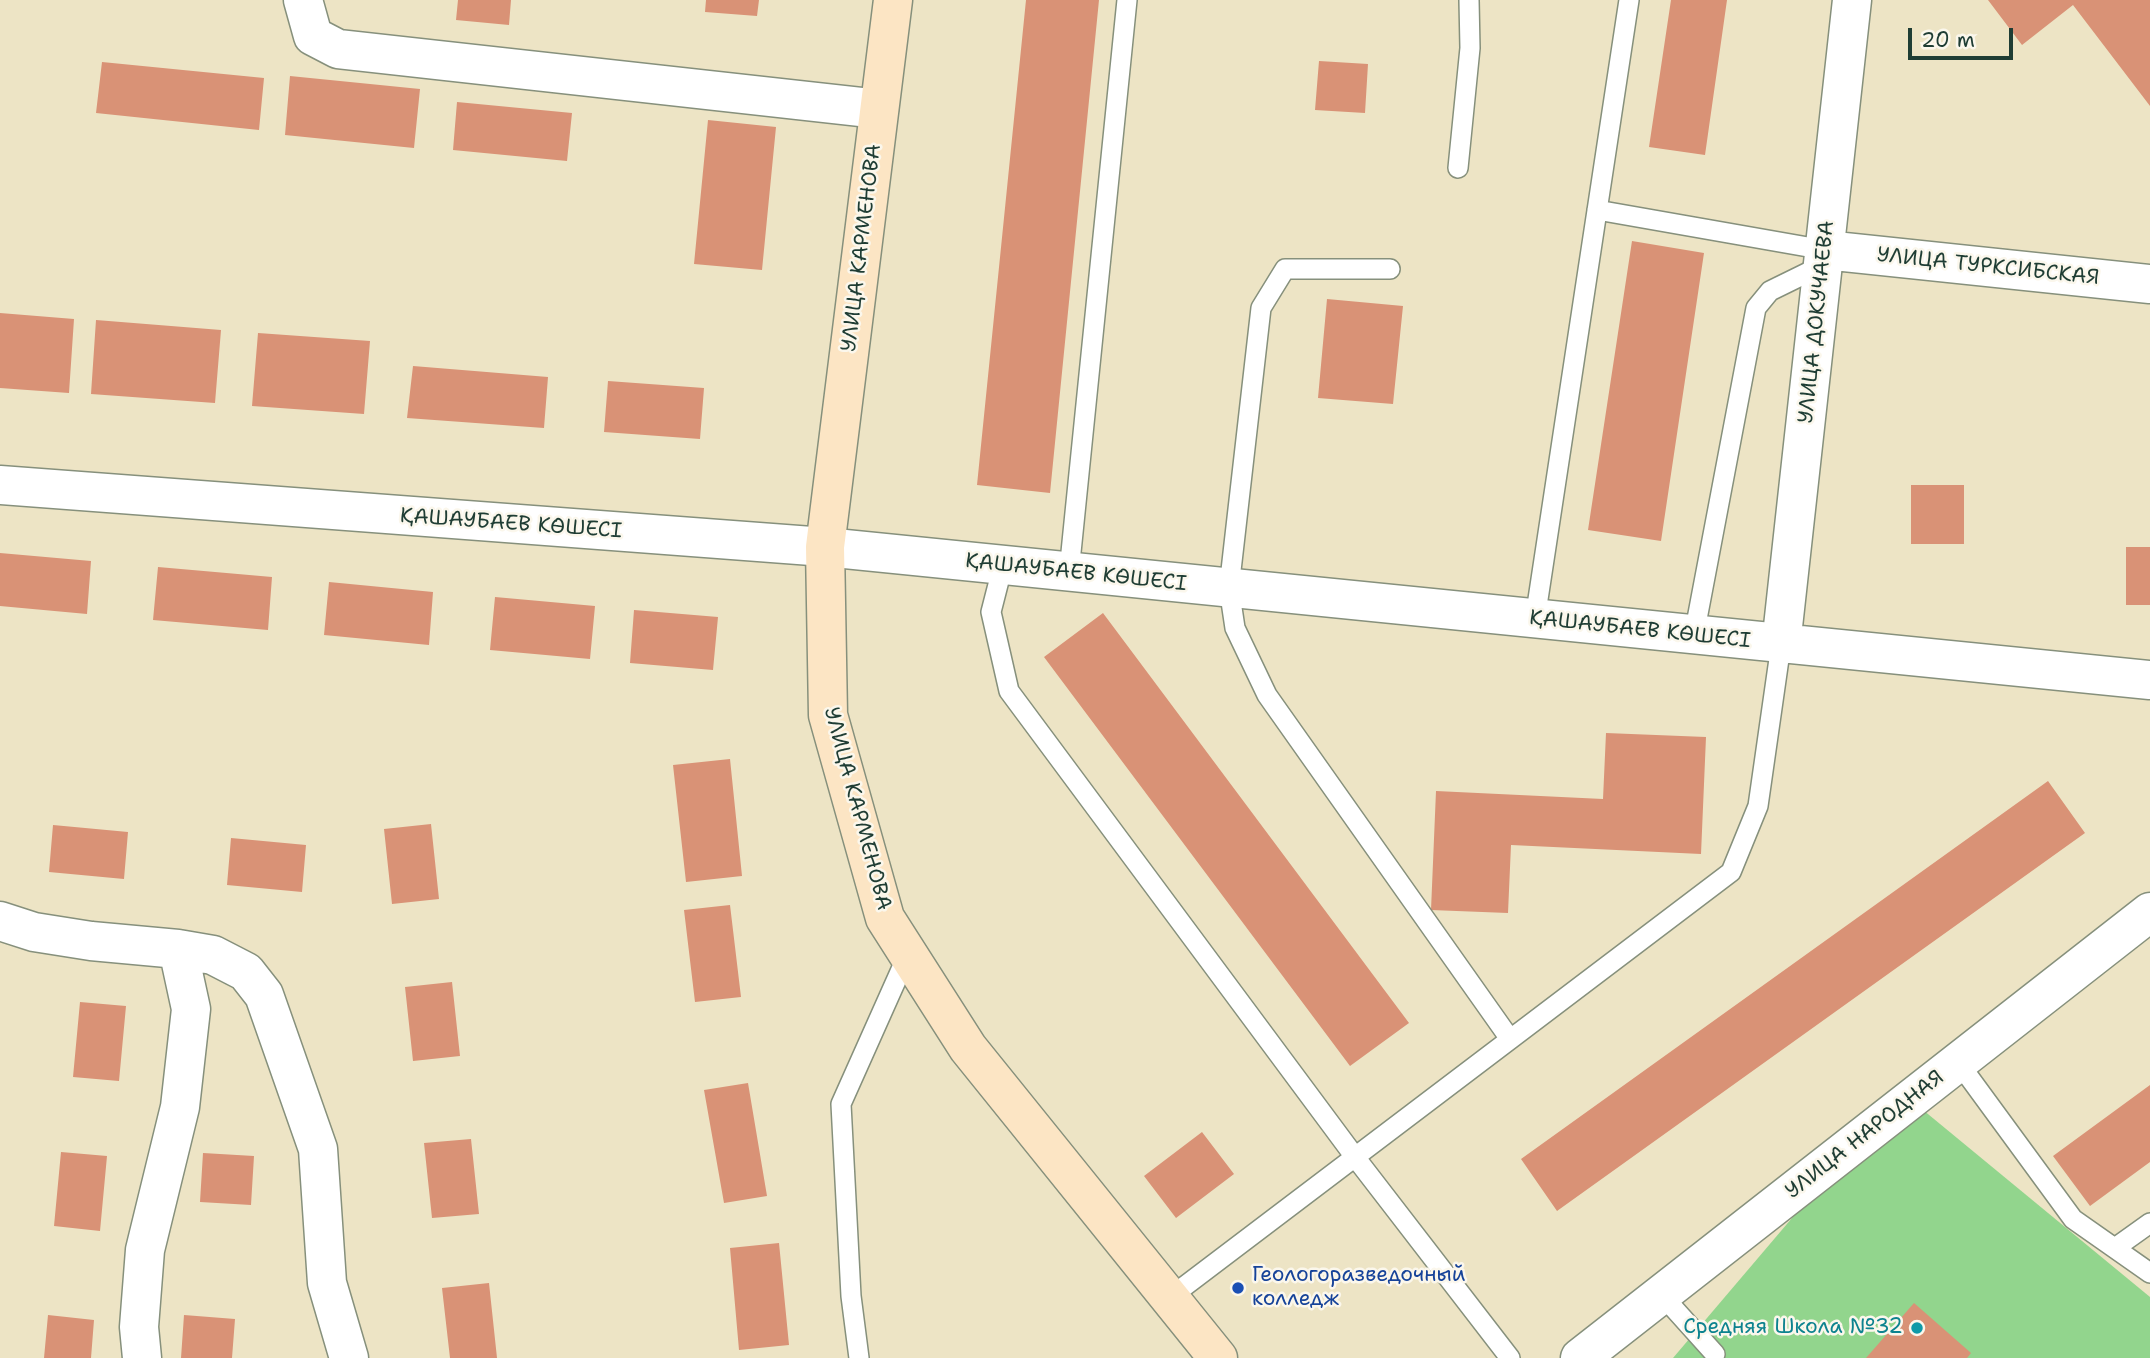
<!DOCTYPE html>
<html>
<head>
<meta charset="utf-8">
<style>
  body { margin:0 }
  #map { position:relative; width:2150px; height:1358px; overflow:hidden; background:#ede4c5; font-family:"Shantell Sans",sans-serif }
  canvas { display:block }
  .scale { position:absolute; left:1908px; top:28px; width:105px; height:32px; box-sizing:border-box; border:4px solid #1f3d34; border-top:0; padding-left:9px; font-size:21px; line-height:24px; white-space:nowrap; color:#1f3d34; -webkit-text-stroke:5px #fbf7ec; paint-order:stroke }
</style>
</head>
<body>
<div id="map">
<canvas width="2150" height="1358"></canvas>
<div class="scale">20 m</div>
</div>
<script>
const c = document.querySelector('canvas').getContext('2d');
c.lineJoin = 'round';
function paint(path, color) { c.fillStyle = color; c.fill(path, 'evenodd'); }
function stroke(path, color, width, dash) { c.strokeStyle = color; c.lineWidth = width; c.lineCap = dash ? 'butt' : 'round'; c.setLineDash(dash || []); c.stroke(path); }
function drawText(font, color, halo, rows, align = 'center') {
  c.font = font + ' "Shantell Sans",sans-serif'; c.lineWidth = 5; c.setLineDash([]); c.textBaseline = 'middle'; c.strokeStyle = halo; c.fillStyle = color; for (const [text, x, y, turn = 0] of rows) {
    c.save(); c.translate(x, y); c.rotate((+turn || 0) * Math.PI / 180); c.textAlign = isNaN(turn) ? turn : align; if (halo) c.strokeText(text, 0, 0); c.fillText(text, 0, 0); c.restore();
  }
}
paint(new Path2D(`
  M1900,1091L2150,1297V1358H1673Z`), '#92d58d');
paint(new Path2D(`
  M458,0H511L509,25L456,20Z
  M706,0H759L757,16L705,12Z
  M1026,0H1099L1050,493L977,485Z
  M1671,0H1727L1705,155L1649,147Z
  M1988,0H2150V106L2073,5L2022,45Z
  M1319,61L1368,64L1365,113L1315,110Z
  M102,62L264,78L259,130L96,113Z
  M290,76L420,89L414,148L285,135Z
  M457,102L572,113L567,161L453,150Z
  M708,120L776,127L762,270L694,264Z
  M1632,241L1704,253L1661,541L1588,530Z
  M1327,299L1403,306L1393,404L1318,398Z
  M0,313L74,319L69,393L0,388Z
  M96,320L221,330L215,403L91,394Z
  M258,333L370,341L364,414L252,406Z
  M413,366L548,377L544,428L407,418Z
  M608,381L704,388L700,439L604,432Z
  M1911,485H1964V544H1911Z
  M2126,547H2150V605H2126Z
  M0,553L91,561L87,614L0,606Z
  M158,567L272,577L268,630L153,620Z
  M329,582L433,592L429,645L324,635Z
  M495,597L595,606L590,659L490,650Z
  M634,610L718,617L713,670L630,663Z
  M1103,613L1409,1023L1350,1066L1044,657Z
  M1606,733L1706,737L1701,854L1511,845L1508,913L1431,910L1436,791L1603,799Z
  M730,759L742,876L686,882L673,765Z
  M2048,781L2085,833L1557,1211L1521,1159Z
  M431,824L439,899L392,904L384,829Z
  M53,825L128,832L124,879L49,872Z
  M231,838L306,845L302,892L227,885Z
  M730,905L741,997L695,1002L684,910Z
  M452,982L460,1056L413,1061L405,987Z
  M80,1002L126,1006L119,1081L73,1077Z
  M748,1083L767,1196L724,1203L704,1090Z
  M2150,1085V1162L2090,1206L2053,1156Z
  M1202,1132L1234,1174L1176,1218L1144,1176Z
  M471,1139L479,1214L432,1218L424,1143Z
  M61,1152L107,1156L100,1231L54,1226Z
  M203,1153L254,1156L251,1205L200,1202Z
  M779,1243L789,1345L739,1350L730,1248Z
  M489,1283L497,1358H450L442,1288Z
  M1914,1303L1971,1353L1967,1358H1866Z
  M48,1315L94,1320L91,1358H44Z
  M184,1315L235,1319L232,1358H181Z`), '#d99276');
const lane = new Path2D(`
  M1458,168L1470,48L1469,0
  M1597,210L1825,250
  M1390,269H1285L1261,308L1229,588L1235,628L1267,695L1510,1039
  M1003,565L991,612L1009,691L1355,1157L1510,1358
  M1069,572L1127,0
  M1535,619L1629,0
  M1694,635L1756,308L1770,291L1823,265
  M1958,1062L2073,1219L2150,1273
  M2115,1248L2150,1223
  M1661,1294L1715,1354
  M1169,1298L1731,872L1758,806L1781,645
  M859,1358L851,1296L841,1104L908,954`);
const street = new Path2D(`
  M303,0L313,36L338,49L879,109
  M1825,250L2150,284
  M0,485L825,547L2150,680
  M1781,645L1852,0
  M0,921L34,932L91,941L178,949L213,955L246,972L264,995L318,1149L327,1283L349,1358
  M142,1358L139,1327L145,1250L180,1107L191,1009L178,949
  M1580,1358L2150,912`);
const secondary = new Path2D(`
  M893,0L825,547L828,715L885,918L968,1048L1218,1358`);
stroke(lane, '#86907c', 22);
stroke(street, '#86907c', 41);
stroke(secondary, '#86907c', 41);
stroke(lane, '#fff', 19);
stroke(street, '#fff', 38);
stroke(secondary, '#fce5c4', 38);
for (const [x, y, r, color] of [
  [1238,1288,7,"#1a4fb4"],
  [1917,1328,7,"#0f9aa8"]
]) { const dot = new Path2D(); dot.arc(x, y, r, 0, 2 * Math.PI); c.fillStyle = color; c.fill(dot); stroke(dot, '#fbf7ec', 2.5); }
drawText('21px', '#1f3d34', '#fbf7ec', [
  ["УЛИЦА КАРМЕНОВА",862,248,-83],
  ["УЛИЦА ТУРКСИБСКАЯ",1988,267,6],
  ["УЛИЦА ДОКУЧАЕВА",1817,322,-84],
  ["ҚАШАУБАЕВ КӨШЕСІ",511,524,4],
  ["ҚАШАУБАЕВ КӨШЕСІ",1076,573,6],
  ["ҚАШАУБАЕВ КӨШЕСІ",1640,630,6],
  ["УЛИЦА КАРМЕНОВА",857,809,75],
  ["УЛИЦА НАРОДНАЯ",1865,1135,-38]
]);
drawText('21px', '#164399', '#fbf7ec', [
  ["Геологоразведочный",1252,1276],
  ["колледж",1252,1300]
], 'left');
drawText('21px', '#0d838f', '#fbf7ec', [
  ["Средняя Школа №32",1903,1328]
], 'right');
</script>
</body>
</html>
